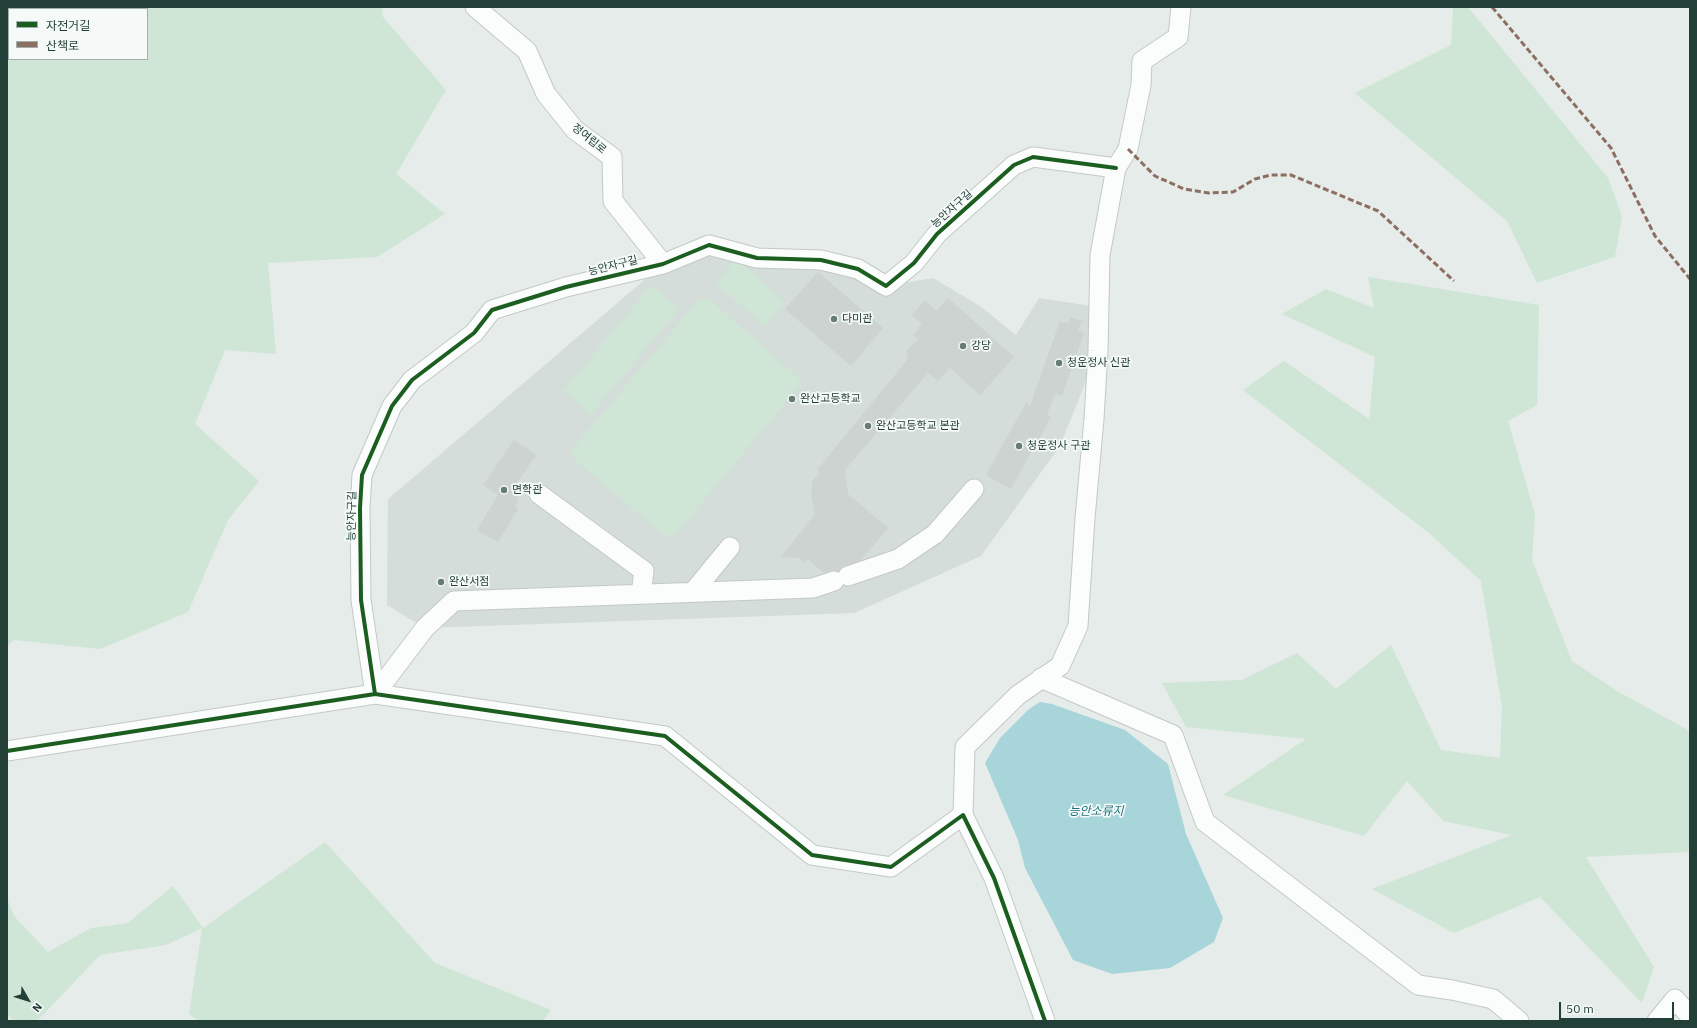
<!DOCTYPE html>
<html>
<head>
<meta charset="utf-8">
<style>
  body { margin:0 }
  #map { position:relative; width:1697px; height:1028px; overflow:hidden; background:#e6ece9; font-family:"IBM Plex Sans","Noto Sans KR",sans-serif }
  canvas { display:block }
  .frame { position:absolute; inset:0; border:8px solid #234038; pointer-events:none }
  .legend { position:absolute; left:8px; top:8px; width:140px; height:52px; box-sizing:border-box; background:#f5faf8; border:1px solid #a1b0ab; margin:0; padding:5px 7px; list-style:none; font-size:12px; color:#234038 }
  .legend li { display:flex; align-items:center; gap:8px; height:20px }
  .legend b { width:20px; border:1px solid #a1b0ab }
  .north { position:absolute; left:8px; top:980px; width:40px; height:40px; -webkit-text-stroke:3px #f5faf8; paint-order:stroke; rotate:129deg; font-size:11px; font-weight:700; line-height:16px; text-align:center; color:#234038 }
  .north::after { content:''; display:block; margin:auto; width:14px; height:18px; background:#234038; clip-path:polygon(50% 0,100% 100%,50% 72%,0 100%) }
  .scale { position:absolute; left:1559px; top:1002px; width:115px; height:18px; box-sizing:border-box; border:2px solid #234038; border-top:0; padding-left:5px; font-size:12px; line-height:14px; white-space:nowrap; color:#234038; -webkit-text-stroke:3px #f5faf8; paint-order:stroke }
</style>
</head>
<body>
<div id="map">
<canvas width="1697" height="1028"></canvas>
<div class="frame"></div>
<ul class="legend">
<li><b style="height:5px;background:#1b5e20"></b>자전거길</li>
<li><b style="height:5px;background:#8d6e63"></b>산책로</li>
</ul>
<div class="north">N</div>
<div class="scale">50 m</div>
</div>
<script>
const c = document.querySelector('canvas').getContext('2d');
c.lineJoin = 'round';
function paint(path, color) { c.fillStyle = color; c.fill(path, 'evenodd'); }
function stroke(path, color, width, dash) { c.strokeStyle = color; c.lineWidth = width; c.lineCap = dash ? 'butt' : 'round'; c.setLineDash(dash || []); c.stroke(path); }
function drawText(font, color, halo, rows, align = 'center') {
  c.font = font + ' "IBM Plex Sans","Noto Sans KR",sans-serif'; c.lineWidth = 3.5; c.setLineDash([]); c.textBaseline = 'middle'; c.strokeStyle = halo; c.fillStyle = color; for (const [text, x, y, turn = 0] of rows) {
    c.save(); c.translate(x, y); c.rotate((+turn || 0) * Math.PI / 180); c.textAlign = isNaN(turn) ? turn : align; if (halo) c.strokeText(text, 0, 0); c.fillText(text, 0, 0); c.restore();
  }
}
paint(new Path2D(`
  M717,247L801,260L886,286L933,278L980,306L1016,335L1039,298L1098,307V351L1060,446L981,556L854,613L425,628L387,605L388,499L663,264Z`), '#d4ddd9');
paint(new Path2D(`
  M7,7H382L383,17L446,90L396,174L445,214L377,257L268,263L276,354L225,350L195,424L259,481L228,520L188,612L100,649L14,640L7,646ZM9,9H147V59H9Z
  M1453,7H1468L1608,178L1622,216L1615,257L1537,283L1507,221L1355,93L1451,45Z
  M736,259L785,302L765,326L715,283Z
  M1368,277L1539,305L1537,405L1508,421L1535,514L1532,560L1572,661L1617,691L1690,731V847L1687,852L1586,857L1654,967L1642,1003L1540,897L1454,933L1372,889L1512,835L1443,821L1407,781L1364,836L1223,795L1306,739L1186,727L1162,683L1242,680L1297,653L1336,689L1391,645L1441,750L1500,758L1502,707L1481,581L1429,533L1243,390L1284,361L1369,419L1375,357L1282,314L1326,289L1374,308Z
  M651,285L679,309L591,415L563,391Z
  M702,299H708L715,304L798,377L800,383L799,387L675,535H663L576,461L571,450L697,302Z
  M325,842L435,963L551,1010L543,1021H199L189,1014L202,928L166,945L100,955L37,1021H13L7,1013V899L15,917L48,952L91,928L128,923L173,886L203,928Z`), '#cfe5d5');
paint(new Path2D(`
  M1040,702L1052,704L1125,730L1168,764L1186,834L1223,918L1214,942L1170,968L1112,974L1073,960L1025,868L1018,840L985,763L1000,738L1029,709Z`), '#a7d5da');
paint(new Path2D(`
  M818,272L883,328L851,366L785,309Z
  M948,298L1014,357L980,395L950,368L938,381L928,373L845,470L848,494L888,528L861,560L844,566L838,571L831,570L824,573L808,559L804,563L799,558L781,557L815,514L811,493L812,482L820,472L817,470L908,359L906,351L918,339L913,335L922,324L912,315L925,300L936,311Z
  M1070,317L1082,321L1078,331L1084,333L1062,396L1055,394L1047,415L1051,417L1011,489L986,475L1026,403L1030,406L1060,321L1068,324Z
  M514,440L536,455L515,486L518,495V501L515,505L518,509L498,542L477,530L498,495L483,485Z`), '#cdd3d0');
const minor = new Path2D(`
  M475,7L527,51L546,94L575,130L612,157L613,201L663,264
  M539,494L644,571L641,594
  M848,576L898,559L935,534L974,489
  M693,592L730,547
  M1041,678L1173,735L1205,822L1418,985L1452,990L1493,999L1519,1021
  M375,694L361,600L360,508L362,475L392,406L412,380L474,333L492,310L566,287L663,264L709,245L757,258L821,260L858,269L886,286L914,263L937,234L1014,165L1033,157L1116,168
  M375,694L425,628L454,601L813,588L834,581
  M7,751L375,694L665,736L812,855L891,867L963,815L994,878L1045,1021
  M963,815L965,747L1018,695L1060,666L1078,626L1085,518L1094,419L1098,351L1100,255L1116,168L1128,149L1141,85L1142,61L1178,37L1181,7
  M1657,1021L1675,999L1690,1016`);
stroke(minor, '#c3c9c6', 21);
stroke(minor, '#fbfcfc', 19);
stroke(new Path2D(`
  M1492,7L1611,148L1655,236L1690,279
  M1128,149L1155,176L1184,189L1209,193L1233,192L1255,179L1271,175H1291L1378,211L1454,281`), '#8d6e63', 3, [6, 3]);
stroke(new Path2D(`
  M375,694L361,600L360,508L362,475L392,406L412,380L474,333L492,310L566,287L663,264L709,245L757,258L821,260L858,269L886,286L914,263L937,234L1014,165L1033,157L1116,168
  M7,751L375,694L665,736L812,855L891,867L963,815L994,878L1045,1021`), '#1b5e20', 4);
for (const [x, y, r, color] of [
  [834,319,4,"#677c76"],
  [963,346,4,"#677c76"],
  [1059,363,4,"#677c76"],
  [792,399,4,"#677c76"],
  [868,426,4,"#677c76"],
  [1019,446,4,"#677c76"],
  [504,490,4,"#677c76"],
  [441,582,4,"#677c76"]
]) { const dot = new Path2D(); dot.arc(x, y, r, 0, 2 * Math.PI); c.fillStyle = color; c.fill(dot); stroke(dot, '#f5faf8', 1.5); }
drawText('11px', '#234038', '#f5faf8', [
  ["정여립로",589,139,39],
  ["능안자구길",952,209,-42],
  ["능안자구길",613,266,-14],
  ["능안자구길",352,516,-89]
]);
drawText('11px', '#234038', '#f5faf8', [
  ["다미관",842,319],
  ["강당",971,346],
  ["청운정사 신관",1067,363],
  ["완산고등학교",800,399],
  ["완산고등학교 본관",876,426],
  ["청운정사 구관",1027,446],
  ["면학관",512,490],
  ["완산서점",449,582]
], 'left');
drawText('italic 12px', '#1b717e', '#f5faf8', [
  ["능안소류지",1096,812]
]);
</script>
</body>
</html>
